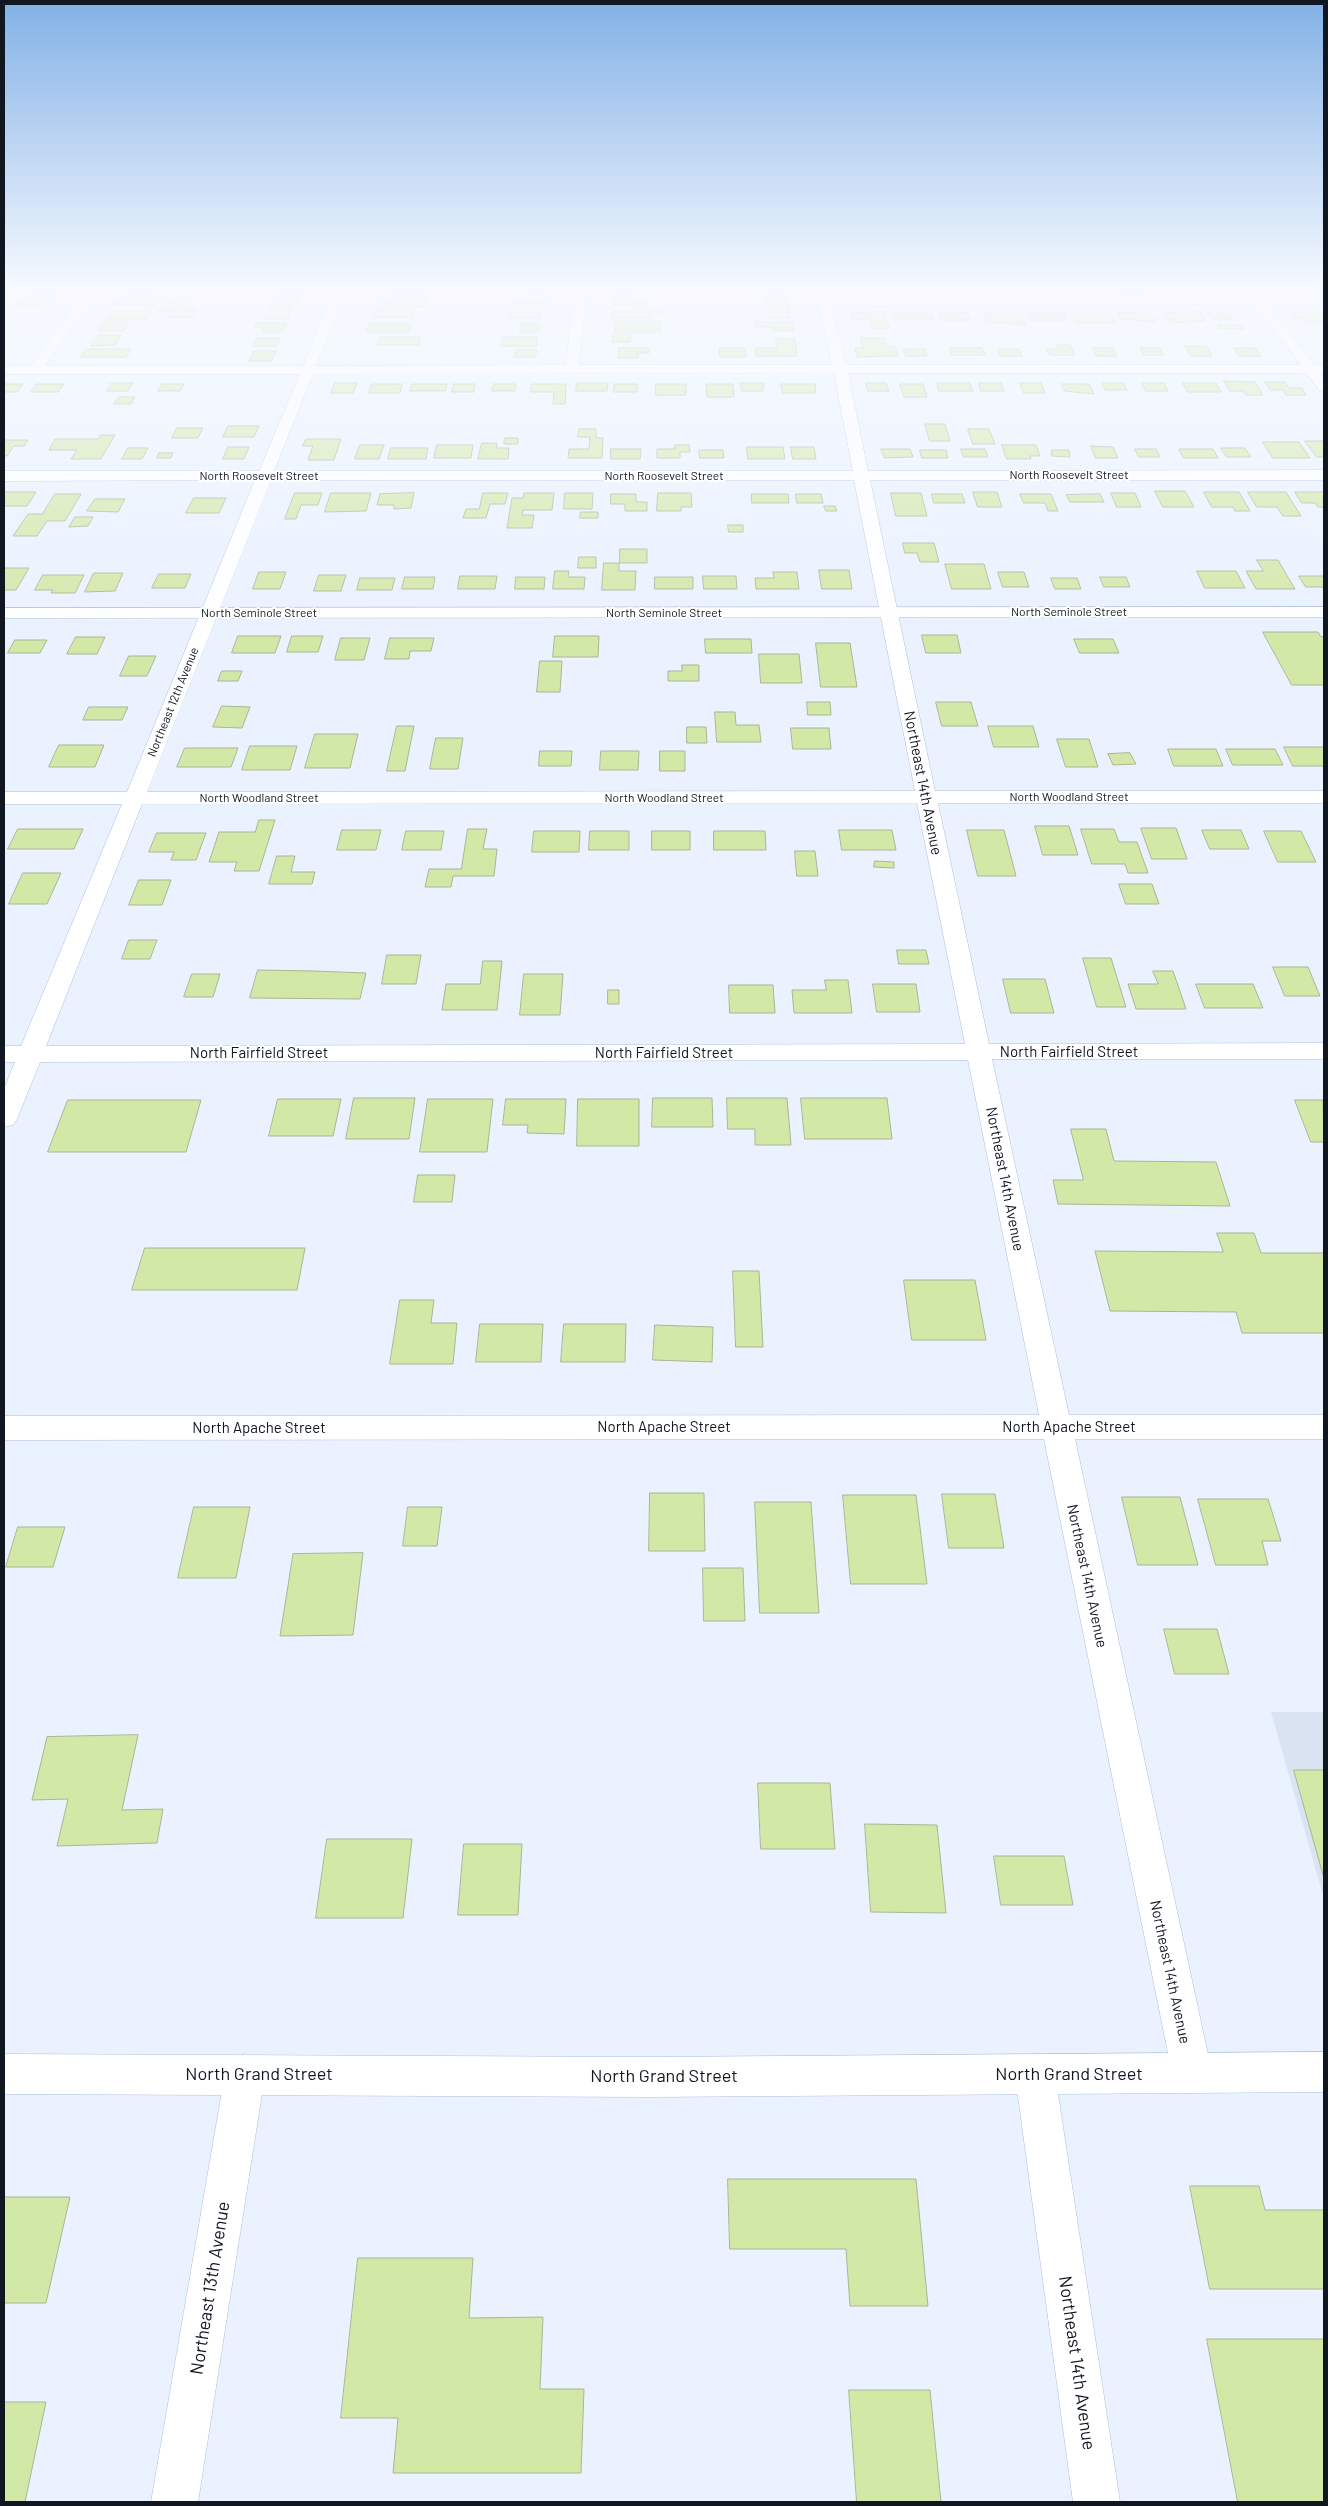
<!DOCTYPE html>
<html>
<head>
<meta charset="utf-8">
<style>
  body { margin:0 }
  #map { position:relative; width:1328px; height:2506px; overflow:hidden; background:#eaf2ff; font-family:Barlow,sans-serif }
  canvas { display:block }
  .frame { position:absolute; inset:0; border:5px solid #101721; pointer-events:none }
</style>
</head>
<body>
<div id="map">
<canvas width="1328" height="2506"></canvas>
<div class="frame"></div>
</div>
<script>
const c = document.querySelector('canvas').getContext('2d');
c.lineJoin = 'round';
function paint(path, color) { c.fillStyle = color; c.fill(path, 'evenodd'); }
function stroke(path, color, width, dash) { c.strokeStyle = color; c.lineWidth = width; c.lineCap = dash ? 'butt' : 'round'; c.setLineDash(dash || []); c.stroke(path); }
function drawText(font, color, halo, rows, align = 'center') {
  c.font = font + ' Barlow,sans-serif'; c.lineWidth = 4; c.setLineDash([]); c.textBaseline = 'middle'; c.strokeStyle = halo; c.fillStyle = color; for (const [text, x, y, turn = 0] of rows) {
    c.save(); c.translate(x, y); c.rotate((+turn || 0) * Math.PI / 180); c.textAlign = isNaN(turn) ? turn : align; if (halo) c.strokeText(text, 0, 0); c.fillText(text, 0, 0); c.restore();
  }
}
paint(new Path2D(`
  M1271,1712H1324V1898L1321,1888Z`), '#d9e3f1');
const building = new Path2D(`
  M36,286H57L51,293H30Z
  M131,286H154L150,293H127Z
  M283,286H304L301,293H279Z
  M615,286H633L632,293H614Z
  M732,286H774V288H732Z
  M844,286H876L877,289H845Z
  M909,286H966L967,290H911Z
  M972,286H998L1000,289L976,290Z
  M1015,286H1036L1038,289H1017Z
  M1059,286H1087L1089,289H1061Z
  M1104,286L1139,288L1143,294H1125L1122,289H1105Z
  M1146,286H1181L1184,289H1149Z
  M1190,286H1221L1223,289H1192Z
  M1270,286H1302L1305,289H1273Z
  M527,287H544L543,293H526Z
  M394,289H421L419,296H429L426,307H381L383,303H389Z
  M615,295H630V299H645V305H614Z
  M764,295H788L790,305H765Z
  M25,296H50L43,305H17Z
  M175,296H192L187,304H169Z
  M278,296H299L295,306H273Z
  M121,298H161L157,305H116Z
  M514,298H545L544,304H513Z
  M160,308H197L192,317H168L171,312H158Z
  M270,308H292L288,319H265Z
  M633,308H662L661,314H651V318H612V311H633Z
  M768,308H789L790,318H770Z
  M374,310H415L413,317H372Z
  M112,311H152L147,319H107Z
  M510,312H541L540,318H508Z
  M884,312L890,329H873L870,319H852L850,313Z
  M938,312H967L970,320H941Z
  M984,312H1021L1026,325L987,322Z
  M1028,312H1064L1067,320H1031Z
  M1072,312H1109L1115,323H1077Z
  M1117,312H1148L1155,322L1121,319Z
  M1199,312L1205,321L1171,323L1164,313Z
  M1207,312H1228L1233,319H1212Z
  M1291,312H1322L1324,322H1308L1305,318H1296Z
  M893,313H931L933,319H895Z
  M105,321H129L123,331H98Z
  M615,321H660V332H615Z
  M755,322H793L794,331H773V327H756Z
  M256,323H287L282,332H262L264,327H255Z
  M369,324H411L409,332H366Z
  M521,324H540L539,332H520Z
  M1218,325H1241L1243,329H1220Z
  M613,334H631L630,342H613Z
  M98,335H121L115,345L91,346Z
  M381,337H420L418,345H378Z
  M504,337H537L536,346H502Z
  M256,338H280L276,346H253Z
  M861,338H884L886,347H895L898,356L857,357L855,348H863Z
  M776,339H795L797,356H756L755,348H777Z
  M1057,345H1070L1075,355H1050L1046,349H1058Z
  M1185,346H1206L1212,356H1191Z
  M619,348H649V353H638V358H619Z
  M720,348H745L746,357H720Z
  M950,348H982L985,355H952Z
  M1093,348H1113L1117,356H1097Z
  M1140,348H1160L1164,355H1144Z
  M1234,348H1255L1261,356H1239Z
  M86,349H131L126,357H81Z
  M904,349H925L927,356H906Z
  M998,349H1019L1022,356H1000Z
  M517,350H537L535,357H515Z
  M254,351H276L271,361H250Z
  M1224,381L1255,382L1263,395H1246L1243,391H1230Z
  M1265,382H1285L1289,388H1302L1306,395H1286L1283,390H1271Z
  M112,383H133L128,391H107Z
  M335,383H357L353,393H331Z
  M577,383H608L607,391H576Z
  M741,383H763V391H742Z
  M866,383H886L889,391H868Z
  M937,383H970L973,391H939Z
  M979,383H1001L1004,391H981Z
  M1020,383H1041L1045,393H1024Z
  M1102,383H1123L1127,390H1106Z
  M1142,383H1164L1168,391H1146Z
  M1183,383H1216L1221,392H1188Z
  M4,384H23L17,392H4Z
  M37,384H64L58,392H31Z
  M162,384H184L180,391H158Z
  M372,384H402L400,393H369Z
  M412,384H447L445,391H410Z
  M454,384H475L474,392H452Z
  M494,384H516L515,391H492Z
  M532,384H566L565,404H553L554,392H531Z
  M615,384H637V392H614Z
  M656,384H686V395H656Z
  M707,384H733L734,397H707Z
  M781,384H815L816,393H783Z
  M900,384H923L927,397H904Z
  M1062,384H1089L1094,394L1065,391Z
  M119,397H135L131,404H114Z
  M925,424H945L950,441H930Z
  M228,426H259L254,437H223Z
  M177,428H203L198,438H172Z
  M579,429H596V438H603L602,458H568L569,449H589L590,437H578Z
  M968,429H989L995,444H973Z
  M101,435H115L101,459H71L77,450H49L55,439H98Z
  M505,438H518V444H504Z
  M306,439H341L334,460H308L313,446H303Z
  M4,440H28L24,446H14L7,456H4Z
  M1305,441H1324V457H1317Z
  M1263,442H1299L1310,458H1273Z
  M482,443H497L496,448H509L508,459H478Z
  M360,445H384L379,459H355Z
  M437,445H473L471,458H434Z
  M675,445H689L690,452H680V458H657V449H675Z
  M1002,445H1036L1040,456H1030L1031,459H1007Z
  M1091,446L1113,447L1118,458H1096Z
  M228,447H249L244,459H223Z
  M747,447H783L785,459H748Z
  M791,447H814L816,459H793Z
  M128,448H148L142,459H122Z
  M391,448H428L426,459H388Z
  M1221,448H1245L1251,457H1227Z
  M611,449H641L640,459H611Z
  M881,449H910L913,457L885,458Z
  M961,449H985L988,457H964Z
  M1135,449H1156L1160,457H1139Z
  M1179,449H1213L1218,458H1184Z
  M699,450H723L724,458H700Z
  M920,450H946L948,458H922Z
  M1052,450H1069L1070,457L1052,456Z
  M159,453H173L171,458H157Z
  M1155,491H1185L1194,507H1163Z
  M4,492H36L27,506H4Z
  M973,492H997L1002,507H978Z
  M1204,492H1239L1250,511H1235L1233,507H1212Z
  M1248,492H1286L1301,516H1283L1277,507H1257Z
  M1295,492H1324V507H1318L1315,503H1302Z
  M295,493H322L318,505H301L296,519H285Z
  M331,493H371L366,511L325,512Z
  M414,493L411,508L394,509V505H377L380,494Z
  M483,493H508L505,504H490L486,518H463L466,509H479Z
  M524,493H554L552,510H523L522,515H534L532,528H507L512,498H523Z
  M565,493H593L592,509H564Z
  M658,493H691L692,507H681V511H657Z
  M891,493H921L927,516H896Z
  M1111,493H1135L1141,507H1117Z
  M55,494H81L65,521H47L37,536H13L28,514H42Z
  M611,494H636V502H647V511H625V504H611Z
  M752,494H788L789,503H752Z
  M796,494H821L823,503H797Z
  M932,494H962L965,503H934Z
  M1020,494H1051L1058,511H1048L1045,503H1024Z
  M1100,494L1104,502H1070L1066,495Z
  M194,498H226L219,513H186Z
  M95,499H125L118,512L87,511Z
  M824,506H835L837,511H826Z
  M581,512H598V518H580Z
  M75,517H93L88,526L69,527Z
  M728,525H743V532H729Z
  M903,543H934L939,562H920L917,553H905Z
  M620,549H647V563H620Z
  M579,557H596V568H578Z
  M1257,560H1278L1295,589H1256L1246,571H1263Z
  M604,563H619V571H636L635,590H602Z
  M945,564H984L991,589H952Z
  M4,568H29L16,590H4Z
  M819,570H849L852,589H822Z
  M555,571H569L568,577H585L584,589H553Z
  M1197,571H1236L1245,588H1205Z
  M259,572H286L280,589H253Z
  M773,572H797L799,589H756L755,578H774Z
  M998,572H1024L1029,587H1003Z
  M94,573H123L115,591L85,592Z
  M159,574H191L185,588H152Z
  M43,575H84L75,593H51L53,590H35Z
  M319,575H346L341,591H314Z
  M460,576H497L495,589H458Z
  M703,576H736L737,589H704Z
  M1299,576H1324V587H1306Z
  M405,577H435L433,589H402Z
  M516,577H545L544,589H515Z
  M655,577H693V589H655Z
  M1100,577H1126L1130,587H1104Z
  M360,578H395L392,590H357Z
  M1051,578H1077L1081,589H1055Z
  M1263,632H1318L1321,637H1324V685H1292Z
  M922,635H957L961,653H926Z
  M238,636H281L275,653H232Z
  M292,636H323L318,652H287Z
  M555,636H599L598,657H553Z
  M76,637H105L97,654H67Z
  M341,638H370L364,660H335Z
  M390,638H434L431,651H410L409,659H385Z
  M705,639H751L752,653H706Z
  M1074,639H1113L1119,653H1080Z
  M15,640H47L40,653H8Z
  M816,643H850L857,687H821Z
  M759,654H799L802,683H761Z
  M129,656H156L147,676H120Z
  M540,661H562L560,692H537Z
  M682,665H699V681H668V671H682Z
  M222,671H242L238,681H218Z
  M807,702H830L831,715H808Z
  M936,702H971L978,726H942Z
  M222,706L250,707L242,728L213,727Z
  M89,707H128L122,720H83Z
  M715,712H735L736,725H759L761,742H717Z
  M397,726H414L405,771H387Z
  M988,726H1033L1039,747H994Z
  M687,727H706L707,743H687Z
  M791,728H829L831,749H793Z
  M315,734H358L350,768H305Z
  M436,738H463L458,769H430Z
  M1057,739H1089L1098,767H1066Z
  M59,745H104L95,767H49Z
  M250,746H297L290,770H242Z
  M1284,747H1324V766H1293Z
  M185,748H238L231,767H177Z
  M1168,749H1216L1223,766H1174Z
  M1226,749H1275L1283,765H1233Z
  M540,751H572L571,766H539Z
  M601,751H639L638,770H600Z
  M660,751H685V771H660Z
  M1130,753L1136,764L1113,765L1108,754Z
  M259,820H275L259,871H234L237,862H209L219,832H255Z
  M1035,826H1069L1078,855H1043Z
  M1141,828H1176L1187,859H1152Z
  M18,829H83L74,849H8Z
  M468,829H487L483,849H497L494,876H453L451,887H425L429,869H461Z
  M1081,829H1114L1119,842H1137L1148,873H1128L1125,864H1092Z
  M342,830H381L376,850H337Z
  M839,830H892L896,850H842Z
  M967,830H1004L1016,876H978Z
  M1202,830H1241L1249,849H1210Z
  M406,831H444L441,850H402Z
  M534,831H580L579,852H532Z
  M590,831H629V850H589Z
  M652,831H690V850H652Z
  M714,831H765L766,850H714Z
  M1264,831H1301L1316,862H1278Z
  M157,833H206L196,860H171L174,852H149Z
  M795,851H815L818,876H797Z
  M277,856H295L291,872H315L312,884H269Z
  M875,861L894,862V868L874,867Z
  M23,873H61L47,904H9Z
  M139,880H171L162,905H129Z
  M1119,884H1152L1159,904H1126Z
  M129,940H157L150,959H122Z
  M897,950H926L929,964H899Z
  M387,955H421L416,984H382Z
  M1083,958H1111L1126,1007H1097Z
  M483,961H502L497,1010H442L446,984H480Z
  M1273,967H1308L1320,996H1285Z
  M258,970L314,971L366,973L360,999L250,998Z
  M1153,971H1173L1186,1009H1136L1128,984H1158Z
  M192,974H220L213,997H184Z
  M524,974H563L560,1015H520Z
  M1003,979H1045L1054,1013H1011Z
  M825,980H848L852,1013H794L792,990H826Z
  M873,984H916L920,1012H877Z
  M1196,984H1253L1263,1008H1205Z
  M729,985H773L775,1013H730Z
  M608,990H619V1004H608Z
  M354,1098H415L409,1139H346Z
  M653,1098H712L713,1127H652Z
  M727,1098H787L791,1145H755V1129H728Z
  M801,1098H887L892,1139H805Z
  M278,1099H341L333,1136H269Z
  M428,1099H493L487,1152H420Z
  M506,1099H566L564,1134L527,1133L528,1125H503Z
  M578,1099H639V1146H577Z
  M68,1100H201L186,1152H48Z
  M1295,1100H1323L1324,1142H1311Z
  M1071,1129H1106L1114,1161L1216,1162L1230,1206L1058,1204L1053,1180H1083Z
  M418,1175H455L452,1202H414Z
  M1217,1233H1254L1261,1253H1324V1333H1242L1236,1312L1110,1311L1095,1251L1223,1252Z
  M145,1248H305L297,1290H132Z
  M733,1271H759L763,1347H736Z
  M904,1280H975L986,1340H912Z
  M400,1300H434L431,1323H457L453,1364H390Z
  M480,1324H543L541,1362H476Z
  M564,1324H626L625,1362H561Z
  M655,1325L713,1327L712,1362L653,1360Z
  M650,1493H704L705,1551H649Z
  M942,1494H995L1004,1548H949Z
  M843,1495H916L927,1584H851Z
  M1122,1497H1180L1198,1565H1138Z
  M1198,1499H1268L1281,1541H1262L1268,1565H1216Z
  M755,1502H811L819,1613H760Z
  M194,1507H250L236,1578H178Z
  M408,1507H442L437,1546H403Z
  M18,1527H65L53,1567H6Z
  M363,1553L353,1635L280,1636L293,1554Z
  M703,1568H743L745,1621H704Z
  M1164,1629H1217L1229,1674H1175Z
  M138,1735L122,1810L163,1809L157,1843L57,1846L68,1799L32,1800L47,1737Z
  M1294,1770H1324V1878Z
  M758,1783H830L835,1849H761Z
  M865,1824L937,1825L946,1913L871,1912Z
  M327,1839H412L403,1918H316Z
  M464,1844H522L518,1915H458Z
  M994,1856H1064L1073,1905H1001Z
  M728,2179H916L928,2306H850L846,2249H730Z
  M1190,2186H1259L1265,2210H1324V2289H1210Z
  M4,2197H70L46,2303H4Z
  M358,2258H473L469,2318L543,2317L540,2389H584L581,2473H393L398,2418H341Z
  M1207,2339H1324V2502H1238Z
  M849,2390H930L941,2502H857Z
  M4,2402H46L25,2502H4Z`);
paint(building, '#d2e8a6');
stroke(building, '#aab595', 1);
const street = new Path2D(`
  M89,286H101L45,366H303L336,286H348L316,366L566,365L575,286H587L579,365H832L814,286H826L829,297L1324,296V304L831,305L846,365H1324V373H848L868,471L1324,470V480H870L935,791H1324V803H938L989,1044L1324,1043V1059H992L1069,1415H1324V1439H1075L1212,2073L1206,2087L1192,2093L1178,2087L1172,2073L1044,1439L4,1440V1416L1039,1415L968,1060L40,1062L17,1119L13,1125L4,1127V1089L15,1062H4V1046H21L122,804H4V792H127L255,480L4,481V471H259L300,374H4V366H31ZM834,373L853,471H274L313,374ZM271,480H854L915,791L147,792ZM917,803L965,1044L46,1046L142,804Z
  M245,2054L259,2060L265,2074L198,2502H151L225,2074L231,2060Z
  M1035,2054L1049,2060L1055,2074L1120,2502H1073L1015,2074L1021,2060Z`);
const secondary = new Path2D(`
  M1242,286H1254L1324,378V391L1319,390Z
  M1324,607V617L4,618V608Z
  M1324,2052V2092L650,2097L4,2094V2054L650,2057Z`);
stroke(street, '#abbedb', 1);
stroke(secondary, '#abbedb', 1);
paint(street, '#fff');
paint(secondary, '#fff');
const sky = c.createLinearGradient(0, 0, 0, 637);
sky.addColorStop(0, '#82b1e6');
sky.addColorStop(0.45, '#f6f9ff');
sky.addColorStop(1, '#f6f9ff00');
c.fillStyle = sky;
c.fillRect(0, 0, 1328, 637);
drawText('12px', '#101721', '#fff', [
  ["North Roosevelt Street",1069,475],
  ["North Roosevelt Street",259,476],
  ["North Roosevelt Street",664,476],
  ["North Seminole Street",1069,612],
  ["North Seminole Street",259,613],
  ["North Seminole Street",664,613],
  ["Northeast 12th Avenue",173,702,-68],
  ["North Woodland Street",1069,797],
  ["North Woodland Street",259,798],
  ["North Woodland Street",664,798]
]);
drawText('15px', '#101721', '#fff', [
  ["Northeast 14th Avenue",923,783,79],
  ["North Fairfield Street",1069,1052],
  ["North Fairfield Street",259,1053],
  ["North Fairfield Street",664,1053],
  ["Northeast 14th Avenue",1005,1179,79],
  ["North Apache Street",664,1427],
  ["North Apache Street",1069,1427],
  ["North Apache Street",259,1428],
  ["Northeast 14th Avenue",1087,1576,78],
  ["Northeast 14th Avenue",1170,1972,78]
]);
drawText('18px', '#101721', '#fff', [
  ["North Grand Street",259,2074],
  ["North Grand Street",1069,2074],
  ["North Grand Street",664,2076],
  ["Northeast 13th Avenue",210,2288,-81],
  ["Northeast 14th Avenue",1077,2363,82]
]);
</script>
</body>
</html>
